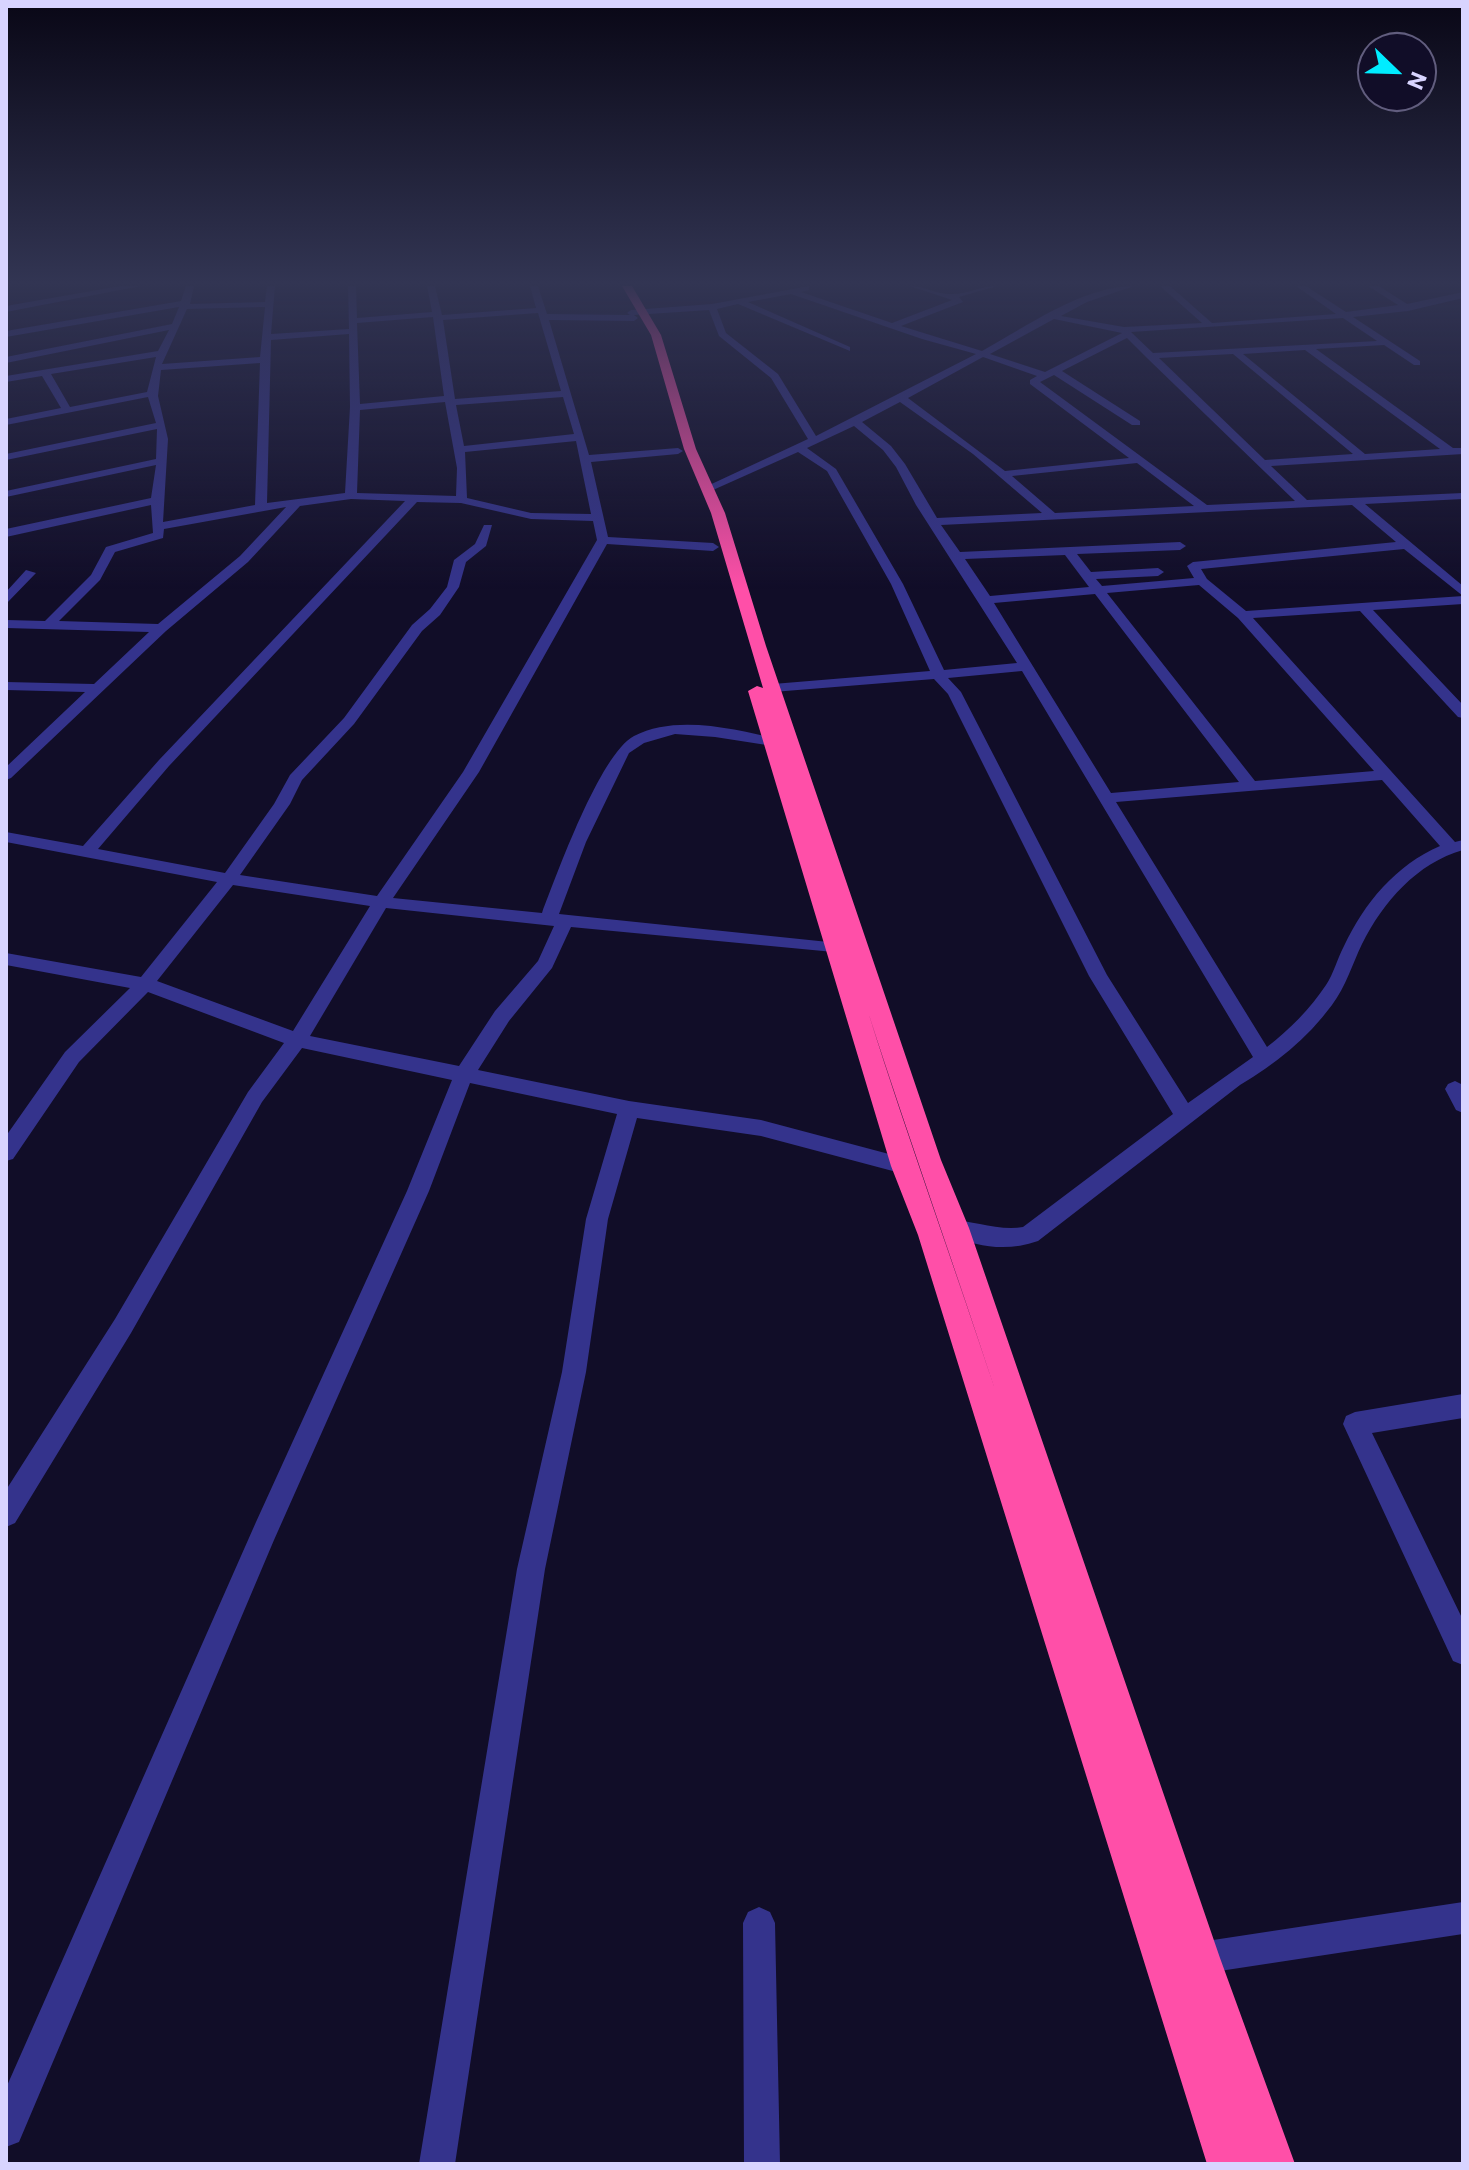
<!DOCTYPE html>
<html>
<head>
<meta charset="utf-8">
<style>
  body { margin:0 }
  #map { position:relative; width:1469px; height:2170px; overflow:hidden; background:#110d28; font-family:Commissioner,sans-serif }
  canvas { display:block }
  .frame { position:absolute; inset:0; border:8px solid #d8d4ff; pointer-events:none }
  .north { position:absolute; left:1357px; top:32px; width:80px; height:80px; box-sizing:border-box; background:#110d28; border:2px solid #615d7e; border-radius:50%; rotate:113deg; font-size:22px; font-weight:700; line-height:32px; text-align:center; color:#d8d4ff }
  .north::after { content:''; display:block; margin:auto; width:28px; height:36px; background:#00ecff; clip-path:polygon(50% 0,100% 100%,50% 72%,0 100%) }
</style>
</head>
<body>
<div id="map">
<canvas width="1469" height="2170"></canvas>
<div class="frame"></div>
<div class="north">N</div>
</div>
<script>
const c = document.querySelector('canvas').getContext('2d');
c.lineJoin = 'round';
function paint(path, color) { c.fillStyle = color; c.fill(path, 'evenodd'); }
paint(new Path2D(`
  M120,286H141L6,312V306Z
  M186,286H194L190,304L265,302L267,286H275L271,334L349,329L348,286H356L357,318L432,312L427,286H435L442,315L536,308L530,286H538L547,314L630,315L627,313L631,310L712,304L809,286V290L801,292L892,323L952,300L910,286C924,286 936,294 950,294C965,295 981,286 997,286L959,297L963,302L901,326L982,351C1026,327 1082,286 1134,286L1087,302L1061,316L1124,327L1202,323L1160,286H1170L1212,323L1336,314L1296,286H1306L1346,312L1398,305L1368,286H1379L1407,304L1463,292V298L1408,311L1353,317L1420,361V365H1414L1384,345L1316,349L1453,448H1463V454L1271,466L1307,500L1463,493V499L1365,504L1463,586V596L1404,549L1201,569L1207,579L1246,611L1463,596V604L1373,610L1463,705V718L1458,717L1360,611L1253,618L1455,842L1463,840V850C1417,863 1383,902 1362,944C1352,965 1346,986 1332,1005C1307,1039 1275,1064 1240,1085L1038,1241C1006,1252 979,1247 948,1235L945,1228L948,1221C962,1217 997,1232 1023,1227L1173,1114L1089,976L948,694L934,679L773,692L766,688L773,684L930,671L891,584L827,471L798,452L713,490L703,488L808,439L771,378L719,336L709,310L634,315L638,318L634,321L549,320L589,455L678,448L683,451L678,454L591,462L608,537L713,543L719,547L713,551L607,544L479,772L393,898L542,913C557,874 600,754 634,736C676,714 735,729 778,739V745L773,746L715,737L675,734L644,743L629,753L586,842L559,914L838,943L844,945L847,949L844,953L571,927L552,968L509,1021L478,1070L629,1101L761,1120L904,1158L911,1160L915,1166L911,1172L904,1174L761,1136L637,1118L608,1219L586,1372L545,1569L455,2164H419L517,1569L562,1372L586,1219L617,1114L470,1083L429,1191L274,1540L19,2142L6,2147V2088L256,1522L407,1191L452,1080L302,1048L262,1102L131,1333L15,1523L6,1527V1490L115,1319L248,1092L284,1043L148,992L79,1062L13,1159L6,1161V1136L65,1052L130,988L6,965V953L141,977L217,882L6,842V832L83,846L159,760L405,501L351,499L300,506L248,562L166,631L11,778L6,780V767L85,692L6,690V682L94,684L149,632L6,628V620L45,621L91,575L106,547L153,533L151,505L6,537V529L151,498L156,465L6,497V491L156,459L157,429L6,460V454L156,423L148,397L6,425V419L61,408L42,376L6,382V376L158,351L169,330L6,363V357L172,324L179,307L6,337V331L181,301ZM791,294L922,339L976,354L816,436L778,374L726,333L717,309L738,304L850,351V347L748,302ZM265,307L260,357L162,364L187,309ZM538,313L561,391L455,399L443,320ZM433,317L444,396L360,404L357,323ZM1343,318L1377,341L1153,353L1131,332ZM1054,319L1122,333L1045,372L990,354ZM349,334L350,407L345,493L267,503L271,340ZM1127,338L1147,358L1295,501L1207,505L1040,382L1054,375L1132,425H1140V421L1062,371ZM1305,350L1440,449L1365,454L1243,354ZM1233,354L1353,454L1265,460L1159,358ZM156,357L147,392L70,407L51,374ZM983,357L1037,376L1030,380V384L1129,458L1005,471L908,398ZM260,363L255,505L163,522L168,439L158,396L161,370ZM563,397L574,434L464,446L456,405ZM445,402L457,468L456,496L357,493L360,410ZM900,402L973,454L1042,513L937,518L905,464L891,446L862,422ZM854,426L883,450L896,467L916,505L1017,663L944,670L903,584L836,469L807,448ZM576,441L591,514L531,513L467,498L465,452ZM1137,463L1194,506L1055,513L1012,476ZM417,502L461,503L531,519L593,521L597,540L463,772L377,896L240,875L290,804L302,780L354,724L422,631L440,615L459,587L466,562L486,546L492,525H484L475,544L454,560L447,587L430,609L412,625L344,718L290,775L274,804L225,873L98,849L169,766ZM1352,505L1396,542L1193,562L1187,566L1194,578L1102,586L1096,579L1158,576L1164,572L1158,568L1091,572L1077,554L1180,550L1186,546L1180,542L960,552L941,525ZM286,507L240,556L158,624L59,621L100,580L115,552L163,538L164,529ZM1065,555L1089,587L990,596L965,559ZM1199,585L1238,618L1374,771L1255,781L1107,593ZM1095,594L1239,782L1111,793L994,603ZM1022,671L1253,1057L1188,1103L1107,975L961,692L948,678ZM1382,780L1440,846C1396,865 1364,903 1344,946C1337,959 1334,973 1326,985C1310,1009 1289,1030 1267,1047L1116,802ZM233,885L370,906L293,1031L157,981ZM386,908L554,926L538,961L495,1011L459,1066L310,1036Z
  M26,570L36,573L6,604V592Z
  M1455,1081L1463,1085V1113L1456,1110L1445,1089L1448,1084Z
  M1463,1394V1418L1372,1433L1463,1620V1665L1453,1661L1343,1424L1346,1416L1355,1412Z
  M1463,1902V1934L1200,1974L1188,1970L1184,1958L1188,1946L1200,1942Z
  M759,1907L770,1912L775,1923L780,2164H744L743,1923L748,1912Z`), '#34338c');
paint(new Path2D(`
  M622,286H632L661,335L696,449L725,513L766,646L941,1160L969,1228L1220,1958L1295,2164H1251L1231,2105L1251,2164H1207L918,1235L891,1166L748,691L757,686L763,688L711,513L684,449L651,335ZM868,1012C910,1142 956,1270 998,1399C956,1270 909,1142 868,1012Z`), '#ff4fa8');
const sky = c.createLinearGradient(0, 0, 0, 590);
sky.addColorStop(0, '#090716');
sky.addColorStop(0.48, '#323553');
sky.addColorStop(1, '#32355300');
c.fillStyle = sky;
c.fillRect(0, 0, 1469, 590);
</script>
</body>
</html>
